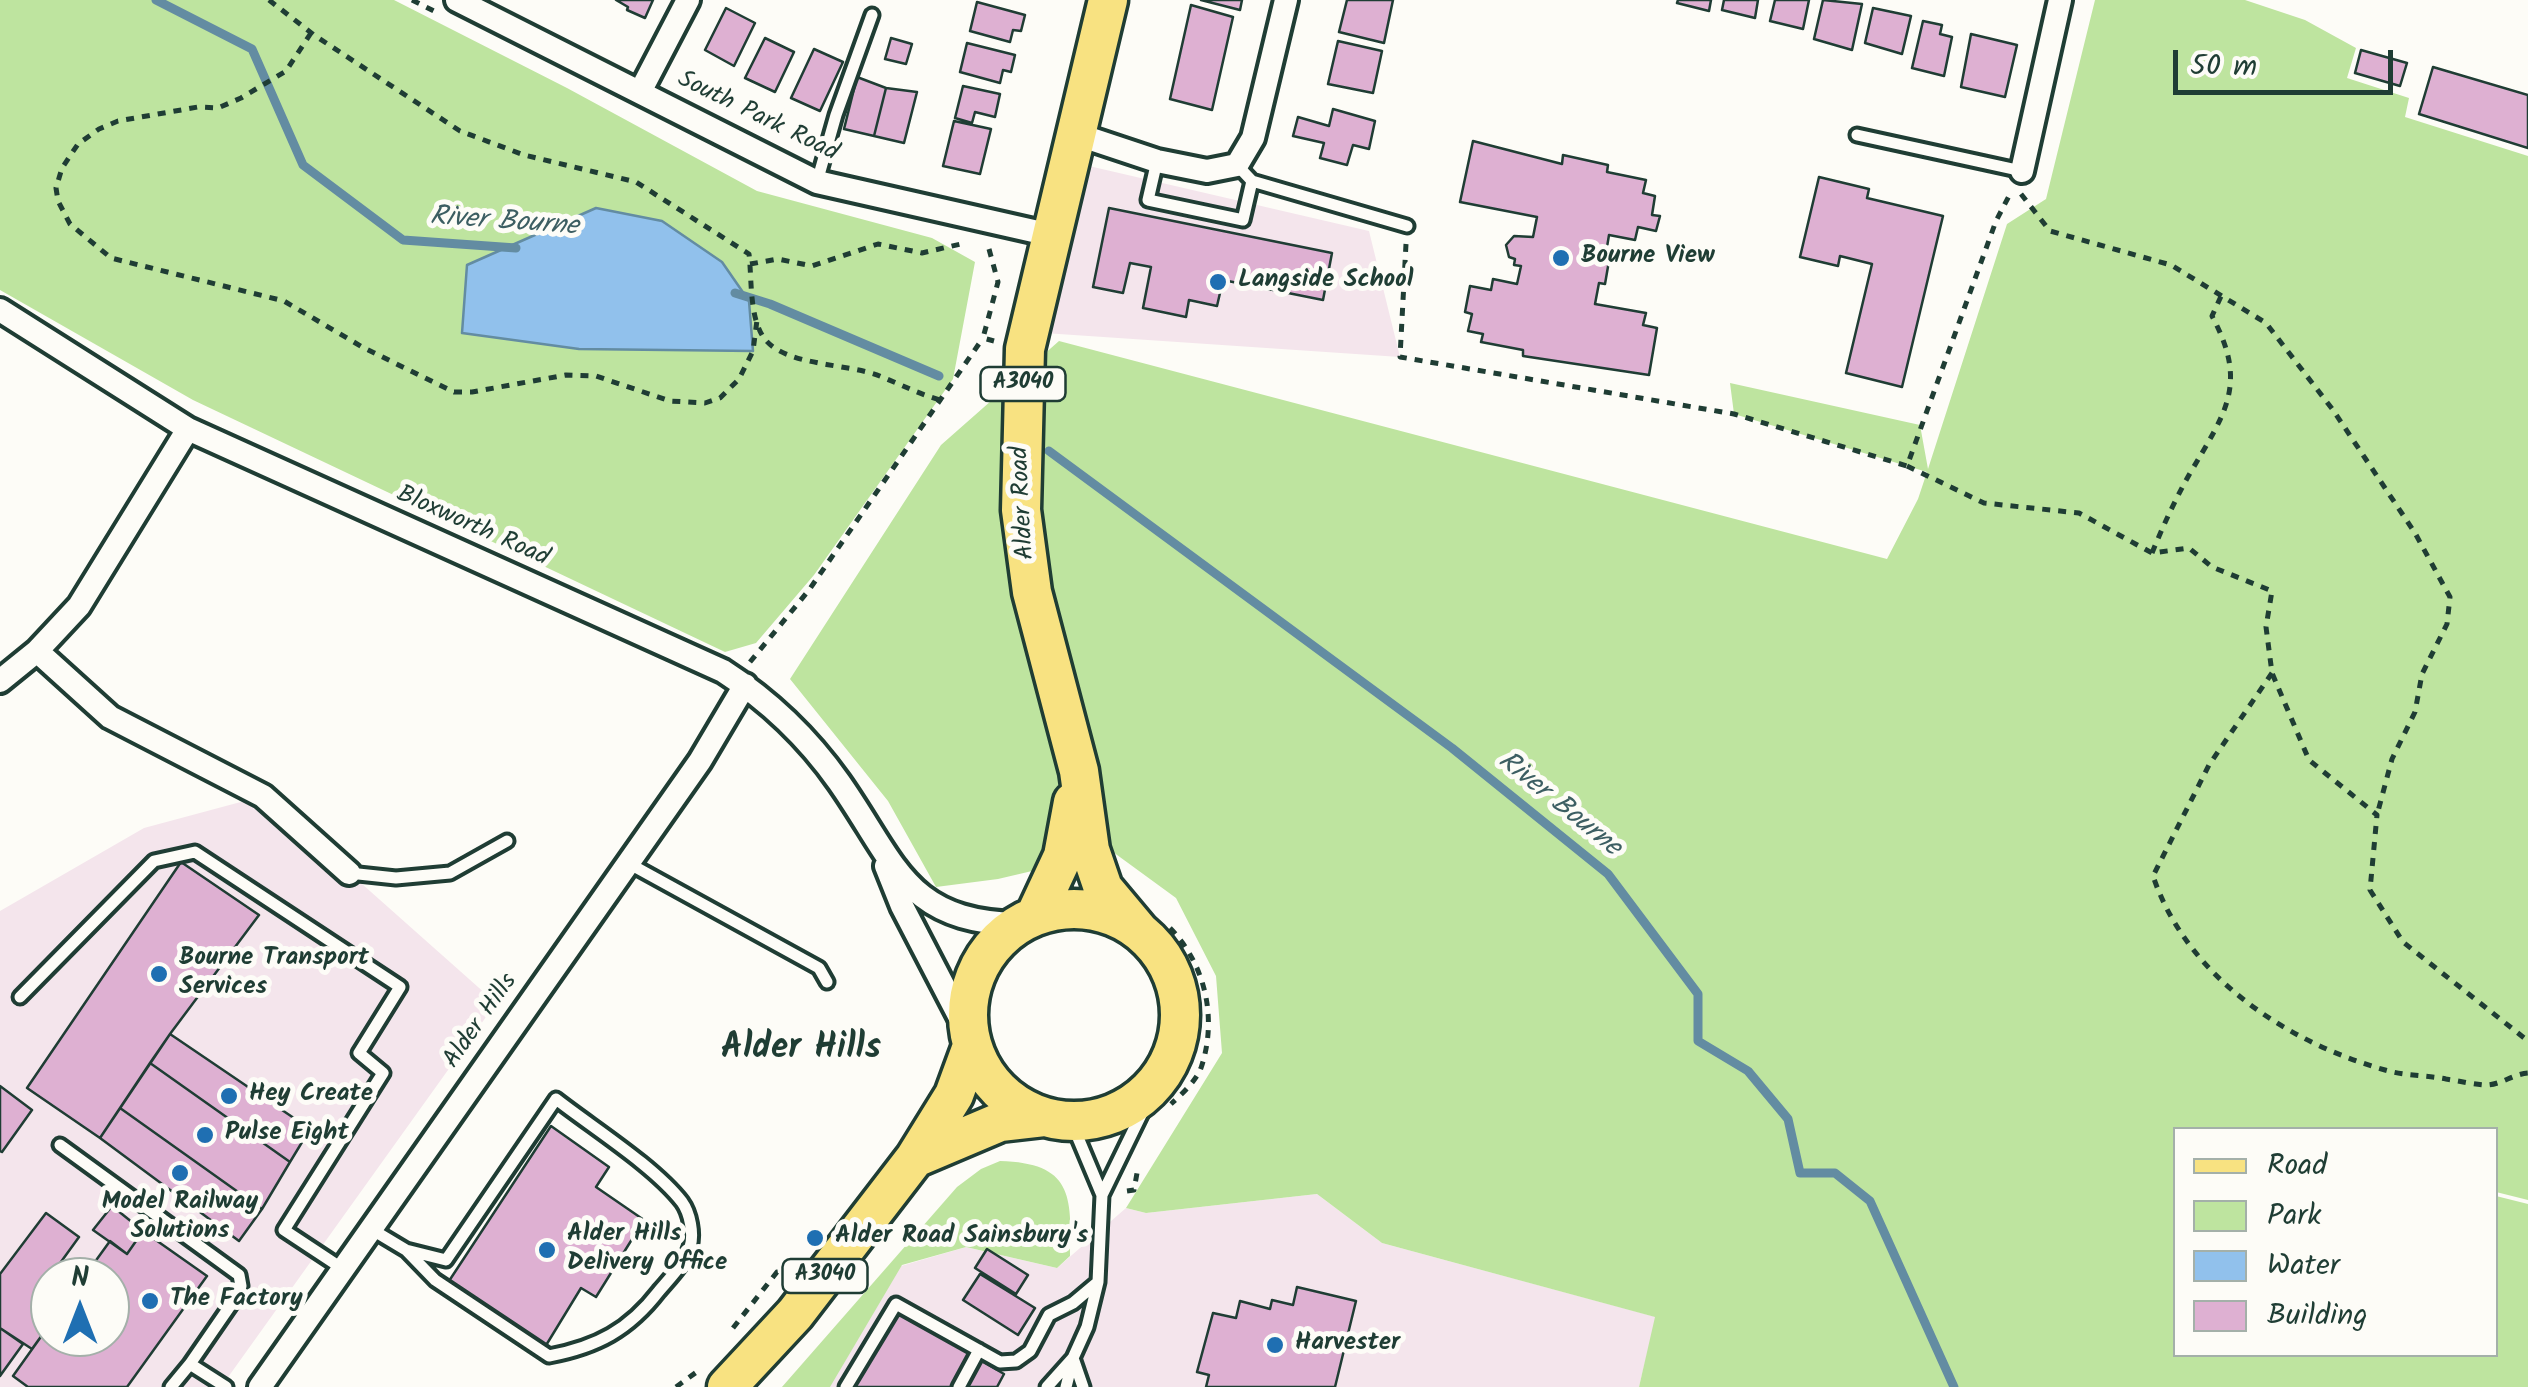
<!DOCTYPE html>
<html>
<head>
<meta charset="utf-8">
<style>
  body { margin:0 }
  #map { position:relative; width:2528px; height:1387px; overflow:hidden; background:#fdfcf7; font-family:Kalam,sans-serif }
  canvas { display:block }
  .legend { position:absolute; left:2173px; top:1127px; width:325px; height:230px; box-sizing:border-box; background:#fdfcf7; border:2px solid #a4b0a9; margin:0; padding:12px 18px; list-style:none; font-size:30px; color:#1f3d34 }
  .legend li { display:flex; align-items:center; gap:20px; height:50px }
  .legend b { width:50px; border:2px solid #a4b0a9 }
  .north { position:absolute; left:30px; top:1257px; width:100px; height:100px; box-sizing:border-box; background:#fdfcf7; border:2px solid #a4b0a9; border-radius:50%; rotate:0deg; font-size:28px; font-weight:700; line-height:40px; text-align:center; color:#1f3d34 }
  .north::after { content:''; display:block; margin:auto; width:35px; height:45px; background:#1f6fb2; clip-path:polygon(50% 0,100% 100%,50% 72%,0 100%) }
  .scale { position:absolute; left:2173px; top:50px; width:220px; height:45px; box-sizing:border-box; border:5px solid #1f3d34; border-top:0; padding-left:12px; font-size:30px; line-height:35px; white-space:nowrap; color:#1f3d34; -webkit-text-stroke:8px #fdfcf7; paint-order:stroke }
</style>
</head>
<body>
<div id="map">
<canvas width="2528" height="1387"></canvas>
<ul class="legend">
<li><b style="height:12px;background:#f8e281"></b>Road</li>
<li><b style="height:28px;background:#bee49f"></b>Park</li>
<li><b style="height:28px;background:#91c1ec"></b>Water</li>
<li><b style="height:28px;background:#deb0d2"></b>Building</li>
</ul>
<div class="north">N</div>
<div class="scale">50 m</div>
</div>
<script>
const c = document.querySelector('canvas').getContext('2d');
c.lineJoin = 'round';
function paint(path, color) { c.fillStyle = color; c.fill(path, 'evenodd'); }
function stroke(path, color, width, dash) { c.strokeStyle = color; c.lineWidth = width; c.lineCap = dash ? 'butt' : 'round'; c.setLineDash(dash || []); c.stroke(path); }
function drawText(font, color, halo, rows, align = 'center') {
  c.font = font + ' Kalam,sans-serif'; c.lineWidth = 10; c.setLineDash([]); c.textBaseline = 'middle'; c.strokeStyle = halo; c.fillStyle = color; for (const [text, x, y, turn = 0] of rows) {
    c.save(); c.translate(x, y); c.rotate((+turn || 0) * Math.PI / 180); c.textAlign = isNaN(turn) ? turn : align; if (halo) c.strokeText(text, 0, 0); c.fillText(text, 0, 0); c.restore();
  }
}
paint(new Path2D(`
  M1076,163L1369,231L1400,357L1044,333Z
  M263,796L496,1003L221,1387H0V911L144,828ZM50,1277H110V1337H50Z
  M1317,1194L1382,1243L1656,1317L1639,1387H782L884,1271L966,1247L1057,1268L1126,1208L1146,1213Z`), '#f4e5ec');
paint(new Path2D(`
  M0,0H394L567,88L757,191L932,238L975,262L953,379L814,575L756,643L725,652L193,400L0,290Z
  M2095,0H2245L2305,20L2356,48L2347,78L2409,98L2405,117L2528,156V1200L2496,1192V1130L2250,1127L2253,1129L2176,1130V1354H2496V1196L2528,1204V1387H1639L1655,1317L1382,1243L1317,1194L1146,1213L1126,1208L1222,1053L1216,976L1176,898L1113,852L998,879L936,887L888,801L790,679L941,445L1059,341L1887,559L1918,499L1927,472L1734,414L1730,383L1920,425L1928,469L2007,224L2046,199Z
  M1000,1161C1072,1163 1072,1195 1070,1256L1057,1268L966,1247L902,1265L830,1387H782L957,1187L981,1169Z`), '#bee49f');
const water = new Path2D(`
  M596,208L662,221L722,262L749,301L753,351L579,349L462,333L467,265Z`);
paint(water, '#91c1ec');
stroke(water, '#638ca2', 2.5);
stroke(new Path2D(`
  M156,0L252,49L303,165L403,240L516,248
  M735,293L770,304L939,376
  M1049,451L1452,748L1608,874L1698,994V1041L1748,1071L1788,1119L1800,1173H1835L1870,1201L1954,1387`), '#638ca2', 9);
const building = new Path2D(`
  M616,0H653L645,18L627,10L628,7Z
  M1201,0H1242L1240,10Z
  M1347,0H1393L1384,43L1339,32Z
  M1678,0H1711L1709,11L1677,3Z
  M1724,0H1758L1755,18L1722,10Z
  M1775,0H1809L1803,29L1770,21Z
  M1823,0L1862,4L1852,50L1814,39Z
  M977,2L1025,15L1021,31L1013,30L1010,42L970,31Z
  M1191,5L1233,17L1212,110L1170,99Z
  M726,8L755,23L734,66L705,50Z
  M1873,8L1911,16L1902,54L1865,43Z
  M1923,21L1942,25L1940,34L1952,37L1944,76L1912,68Z
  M1971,34L2017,45L2005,97L1961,87Z
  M765,38L794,52L775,92L745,78Z
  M891,38L912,44L906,64L885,59Z
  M1338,41L1382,51L1373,93L1328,84Z
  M967,43L1015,55L1011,72L1003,70L1000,83L960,72Z
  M814,49L843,62L820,111L791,98Z
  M2361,50L2407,63L2400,86L2355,73Z
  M2433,67L2528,95V148L2419,114Z
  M857,77L886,88L874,136L844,129Z
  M963,86L1000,94L995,117L975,112L972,123L955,118Z
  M886,88L917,92L904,143L874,136Z
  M1333,109L1375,121L1369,149L1353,145L1347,165L1320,158L1324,143L1293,136L1298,117L1329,126Z
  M954,121L991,129L980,174L943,166Z
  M1473,141L1562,164L1563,155L1608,165L1607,172L1646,180L1643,193L1655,196L1652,215L1660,216L1656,231L1638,227L1635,240L1609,235L1606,253L1610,255L1605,284L1599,283L1595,304L1646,313L1643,325L1657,328L1649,375L1523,356V350L1481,342L1483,334L1468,331L1472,314L1465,312L1470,286L1491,290L1493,279L1517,284L1521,266L1514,265L1515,259L1509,257L1506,245L1514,236L1533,237L1537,217L1460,202Z
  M1819,177L1869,189L1867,198L1943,216L1902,387L1846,373L1872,264L1840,256L1838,266L1800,257Z
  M1109,208L1332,253L1323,300L1223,280L1217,306L1189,300L1186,317L1143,308L1151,267L1130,263L1123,293L1093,287Z
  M181,862L259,915L170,1034L100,1138L27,1088Z
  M170,1034L310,1129L290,1162L150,1063Z
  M150,1063L290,1162L262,1209L120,1108Z
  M0,1086L32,1110L2,1152L0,1151Z
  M120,1108L262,1209L239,1241L100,1138Z
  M551,1126L609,1167L596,1187L644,1220L596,1297L581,1288L545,1347L449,1281Z
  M112,1206L143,1231L127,1254L93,1230Z
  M46,1213L79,1237L58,1266L72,1277H50V1324L32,1349L0,1328V1274Z
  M143,1231L207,1276L127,1387H28L13,1376L50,1324V1337H110V1277H84L110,1241L127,1254Z
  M987,1249L1028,1275L1016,1294L975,1268Z
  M980,1274L1035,1308L1018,1335L963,1300Z
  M1297,1287L1356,1301L1335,1387H1206L1209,1375L1197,1372L1213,1313L1236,1318L1240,1301L1270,1309L1272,1300L1293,1305Z
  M898,1311L1004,1374L997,1387H853Z
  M0,1328L23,1344L0,1376Z`);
paint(building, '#deb0d2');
stroke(building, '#1f3d34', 2.5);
const lane = new Path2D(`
  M1857,135L2022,171
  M1157,161L1148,200L1243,220L1252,181
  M1237,165L1252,181L1407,226
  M817,182L836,115L872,15
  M628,863L819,968L827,982
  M349,873L396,878L450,873L507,841
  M20,997L154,861L195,852L400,987L359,1053L383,1073L284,1230L343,1269
  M1071,1121L1102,1195L1098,1282L1087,1327L1073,1358L1083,1387
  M60,1145L239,1275L241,1286L239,1293L190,1364L226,1387
  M1102,1195L1157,1082
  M371,1229L406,1250L435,1280L549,1356C597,1347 629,1330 659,1291C670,1278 685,1263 690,1247C694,1234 690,1213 682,1202C654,1166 593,1128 556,1099L446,1260L406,1250
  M171,1387L190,1364
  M846,1387L896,1304L1000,1362L1016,1361L1030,1351L1049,1315L1073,1303L1098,1282
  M959,1387L979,1350
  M1047,1387L1073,1358
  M1066,1387L1072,1363`);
const street = new Path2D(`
  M457,0L817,182L1051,235
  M640,92L688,0
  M1076,134L1157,161L1207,171L1237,165L1253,138L1286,0
  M2022,171L2060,0
  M0,310L188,429L723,671C768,700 808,738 839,782C896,863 905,922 1019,924
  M37,651L110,717L263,796L349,873
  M0,681L37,651L79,606L188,429
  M886,866L902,906L970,1037
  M260,1387L700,761L745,685`);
const primary = new Path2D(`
  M1108,0L1025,349L1021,510L1032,592L1079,771L1090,850L1103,888L1139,931
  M968 1015a106 106 0 1 1 212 0a106 106 0 1 1-212 0Z
  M1035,916L1063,856L1073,802
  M915,1158L1000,1122L1044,1117
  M727,1387L795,1314L915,1158L954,1095L972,1046`);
stroke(lane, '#1f3d34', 19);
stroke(street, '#1f3d34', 30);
stroke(primary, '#1f3d34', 45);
stroke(new Path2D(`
  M269,0L314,35L460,131L524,155L636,182L749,254C752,279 749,317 764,338C785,367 851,363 882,377C902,385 919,394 940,400
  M412,0L436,12
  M311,33L286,71L241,98L218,108L198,107L118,121L99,129L78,144L62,168L56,188L58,201L70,224L111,258L284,301L364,348L454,392H472L566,375L596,376L670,401L705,403L720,398L739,379L753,351L757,320
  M2021,194L2050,231L2171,265L2266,323L2333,410L2415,533L2450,597L2447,624L2422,674L2415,712L2392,759L2377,815
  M1406,244L1400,357L1734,414L1907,466L1996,221L2010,194
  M989,249L998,282L983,338L994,341
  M750,264L778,259L812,266L878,244L922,253L965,243
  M1907,466L1984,503L2079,513L2152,553L2189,548L2212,567L2272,591L2266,627L2272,673L2309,760L2377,815L2370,890L2403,942L2528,1041
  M2152,553C2163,526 2175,500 2189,475C2225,413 2249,385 2212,316L2222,294
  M750,662L809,590L983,338
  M2272,673L2209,765L2153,876C2187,977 2286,1042 2385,1070C2405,1076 2426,1075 2446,1079C2459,1081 2472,1084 2484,1085C2499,1086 2513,1074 2528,1073
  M1170,928C1205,964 1218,1018 1201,1068C1196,1081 1181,1095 1171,1104
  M1127,1191L1134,1190L1137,1173
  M733,1328L777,1272L785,1271
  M676,1387L698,1371`), '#1f3d34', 5, [8, 8]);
stroke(lane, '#fdfcf7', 11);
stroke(street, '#fdfcf7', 22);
stroke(primary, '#f8e281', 38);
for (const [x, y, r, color] of [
  [1561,258,10,"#1f6fb2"],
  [1218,282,10,"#1f6fb2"],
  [159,974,10,"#1f6fb2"],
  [229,1096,10,"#1f6fb2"],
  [205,1135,10,"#1f6fb2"],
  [180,1173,10,"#1f6fb2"],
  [815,1238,10,"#1f6fb2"],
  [547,1250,10,"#1f6fb2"],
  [150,1301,10,"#1f6fb2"],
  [1275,1345,10,"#1f6fb2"]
]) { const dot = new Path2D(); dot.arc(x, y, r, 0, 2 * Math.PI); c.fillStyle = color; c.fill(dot); stroke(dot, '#fdfcf7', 4); }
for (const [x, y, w] of [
  [1023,384,85],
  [825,1276,85]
]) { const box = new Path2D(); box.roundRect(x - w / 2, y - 17, w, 34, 8); c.fillStyle = '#fdfcf7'; c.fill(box); stroke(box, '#1f3d34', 2.5); }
drawText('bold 22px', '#1f3d34', null, [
  ["A3040",1023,384],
  ["A3040",825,1276]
]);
drawText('25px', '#1f3d34', '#fdfcf7', [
  ["South Park Road",757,118,26],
  ["Alder Road",1025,503,-93],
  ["Bloxworth Road",472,528,24],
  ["Alder Hills",482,1022,-55]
]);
drawText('bold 25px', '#1f3d34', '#fdfcf7', [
  ["Bourne View",1581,258],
  ["Langside School",1238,282],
  ["Bourne Transport",179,960],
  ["Services",179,989],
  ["Hey Create",249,1096],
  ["Pulse Eight",225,1135],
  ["Model Railway",180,1204,"center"],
  ["Solutions",180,1233,"center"],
  ["Alder Hills",567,1236],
  ["Delivery Office",567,1265],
  ["Alder Road Sainsbury's",835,1238],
  ["The Factory",170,1301],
  ["Harvester",1295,1345]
], 'left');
drawText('italic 28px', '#3c5e62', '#fdfcf7', [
  ["River Bourne",504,224,4],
  ["River Bourne",1558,806,39]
]);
drawText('bold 35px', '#1f3d34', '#fdfcf7', [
  ["Alder Hills",801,1051]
]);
</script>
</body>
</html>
